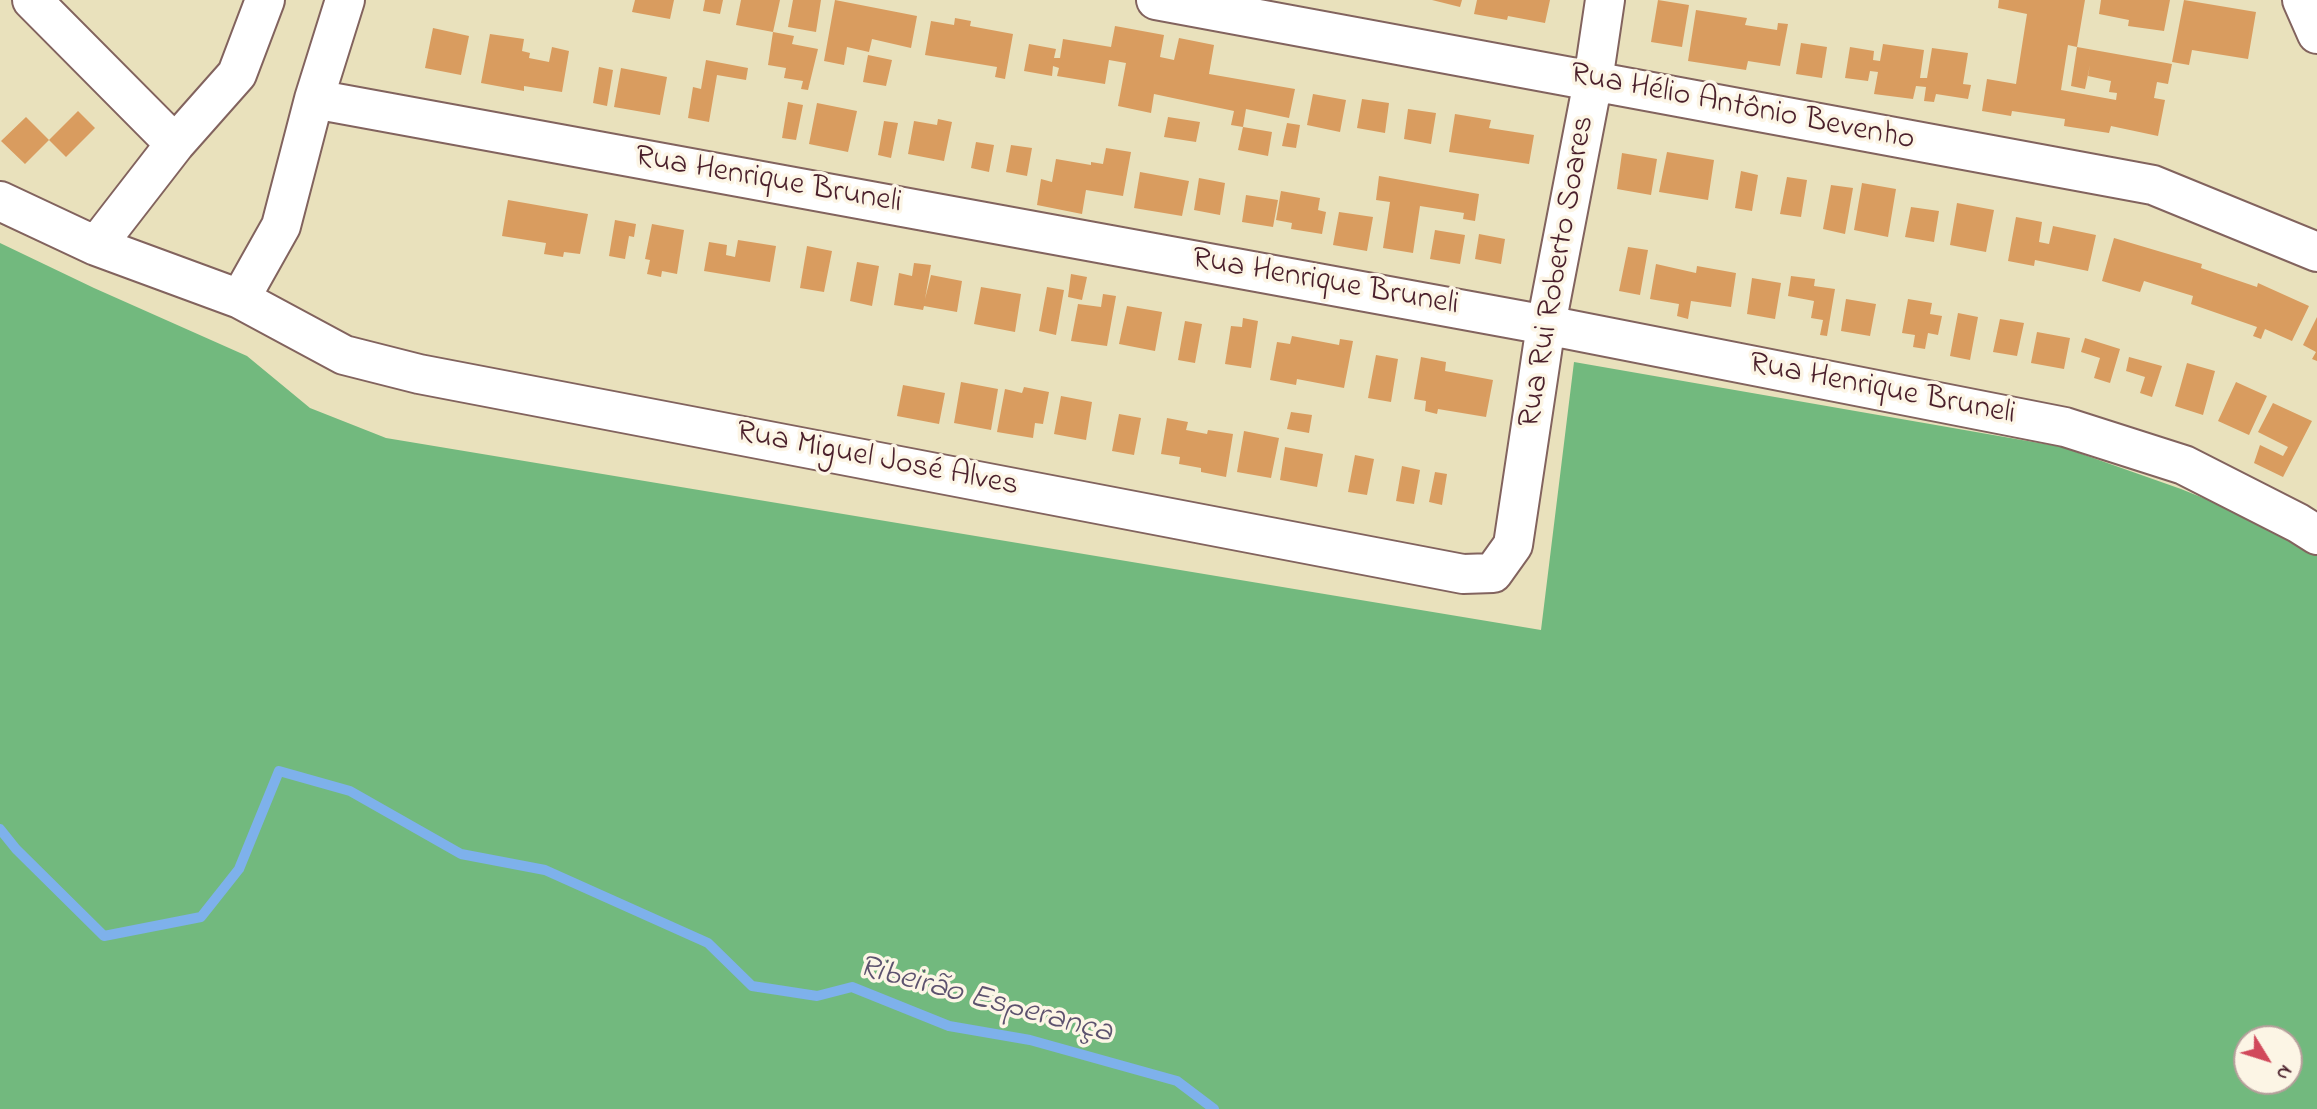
<!DOCTYPE html>
<html>
<head>
<meta charset="utf-8">
<style>
  body { margin:0 }
  #map { position:relative; width:2317px; height:1109px; overflow:hidden; background:#e9e1bc; font-family:"Indie Flower",sans-serif }
  canvas { display:block }
  .north { position:absolute; left:2233px; top:1025px; width:70px; height:70px; box-sizing:border-box; background:#fcf5e5; border:2px solid #b59f9b; border-radius:50%; rotate:128deg; font-size:19px; font-weight:700; line-height:28px; text-align:center; color:#4a1f2b }
  .north::after { content:''; display:block; margin:auto; width:24px; height:32px; background:#d1495b; clip-path:polygon(50% 0,100% 100%,50% 72%,0 100%) }
</style>
</head>
<body>
<div id="map">
<canvas width="2317" height="1109"></canvas>
<div class="north">N</div>
</div>
<script>
const c = document.querySelector('canvas').getContext('2d');
c.lineJoin = 'round';
function paint(path, color) { c.fillStyle = color; c.fill(path, 'evenodd'); }
function stroke(path, color, width, dash) { c.strokeStyle = color; c.lineWidth = width; c.lineCap = dash ? 'butt' : 'round'; c.setLineDash(dash || []); c.stroke(path); }
function drawText(font, color, halo, rows, align = 'center') {
  c.font = font + ' "Indie Flower",sans-serif'; c.lineWidth = 7; c.setLineDash([]); c.textBaseline = 'middle'; c.strokeStyle = halo; c.fillStyle = color; for (const [text, x, y, turn = 0] of rows) {
    c.save(); c.translate(x, y); c.rotate((+turn || 0) * Math.PI / 180); c.textAlign = isNaN(turn) ? turn : align; if (halo) c.strokeText(text, 0, 0); c.fillText(text, 0, 0); c.restore();
  }
}
paint(new Path2D(`
  M0,243L94,288L247,356L310,408L386,438L1541,630L1574,362L2062,447L2181,489L2295,535L2317,550V1109H0ZM2247,1039H2289V1081H2247Z`), '#72b97e');
stroke(new Path2D(`
  M0,829L16,849L104,936L201,917L239,869L279,771L350,791L461,854L545,870L708,943L752,986L817,996L852,987L949,1026L1030,1040L1177,1081L1214,1109`), '#7eb1eb', 10);
paint(new Path2D(`
  M635,0H674L670,19L632,12Z
  M705,0H723L720,14L703,11Z
  M741,0H780L773,32L736,25Z
  M793,0H821L816,32L788,27Z
  M835,0L917,16L911,48L872,39L869,52L847,47L844,65L824,61Z
  M1432,0H1462L1460,7Z
  M1477,0H1550L1545,23L1508,16L1507,20L1474,14Z
  M1658,0L1689,5L1682,47L1651,42Z
  M1999,0H2085L2077,47L2068,45L2061,90L2116,100L2117,93L2109,92L2111,81L2088,76L2090,65L2085,89L2071,86L2077,47L2172,64L2168,84L2157,82L2154,98L2165,100L2158,136L2111,126L2109,133L2064,126L2065,119L2012,111L2011,116L1982,111L1987,79L2016,84L2027,14L1998,8Z
  M2101,0H2170L2164,31L2128,26L2129,20L2099,14Z
  M2184,0L2256,12L2248,59L2192,50L2189,65L2172,62Z
  M1696,10L1747,18L1745,25L1777,30L1778,23L1788,24L1780,66L1748,61L1746,70L1688,61Z
  M955,18L971,21L970,26L1013,34L1005,79L995,77L997,67L925,55L931,21L954,25Z
  M1115,26L1164,35L1160,57L1174,60L1179,38L1214,45L1209,74L1295,89L1289,118L1246,109L1243,127L1231,125L1234,111L1154,94L1151,113L1118,106L1126,63L1109,60L1105,84L1057,76L1059,68L1053,66L1052,76L1024,71L1029,44L1056,49L1054,58H1060L1063,39L1111,47Z
  M433,28L469,36L461,75L425,68Z
  M773,32L794,36L792,44L818,49L808,90L801,89L803,81L784,78L786,68L768,65Z
  M490,34L524,39L522,51L530,53L529,58L549,62L552,47L569,51L562,92L524,86V91L481,83Z
  M1801,43L1827,47L1822,78L1796,74Z
  M1883,44L1924,50L1920,78H1927L1932,48L1968,53L1963,84L1971,85L1968,99L1936,94L1934,102L1924,101L1926,87L1916,86L1913,99L1874,94L1878,72L1870,71L1868,81L1845,78L1850,47L1874,51L1873,60L1880,61Z
  M868,55L892,60L886,86L863,82Z
  M706,60L748,68L746,80L717,75L709,122L688,118L693,87L701,89Z
  M599,67L613,70L607,106L593,103Z
  M621,68L667,77L660,115L614,107Z
  M1313,94L1346,100L1340,132L1307,125Z
  M1362,99L1389,103L1385,133L1357,128Z
  M788,102L803,105L796,140L782,138Z
  M817,103L857,111L848,152L809,144Z
  M1408,109L1436,113L1431,144L1404,139Z
  M78,111L95,128L66,157L49,140Z
  M1455,114L1491,120L1489,128L1534,135L1529,164L1449,152Z
  M26,117L49,140L25,164L1,141Z
  M1168,117L1200,122L1196,142L1164,137Z
  M938,119L952,122L944,161L908,154L914,121L937,125Z
  M884,121L898,123L891,158L878,155Z
  M1287,123L1300,125L1296,148L1282,146Z
  M1243,127L1272,132L1268,156L1238,150Z
  M976,142L994,145L989,172L971,168Z
  M1011,145L1032,148L1027,176L1006,172Z
  M1106,148L1131,152L1123,196L1086,190L1082,214L1037,205L1041,179L1052,182L1056,159L1091,165V162L1103,164Z
  M1667,152L1714,160L1708,200L1659,192Z
  M1622,153L1657,159L1651,195L1617,189Z
  M1741,171L1758,175L1752,211L1735,208Z
  M1140,172L1189,181L1182,216L1134,208Z
  M1379,176L1479,194L1475,221L1463,219L1464,213L1420,206L1413,253L1383,248L1390,202L1376,200Z
  M1787,177L1807,180L1801,217L1780,214Z
  M1199,178L1225,183L1220,215L1194,210Z
  M1862,183L1896,189L1888,237L1854,230Z
  M1831,185L1853,188L1845,234L1823,229Z
  M1281,191L1320,198L1318,210L1326,212L1322,234L1291,229L1292,223L1276,220Z
  M1246,195L1278,200L1273,227L1242,222Z
  M508,200L588,214L580,254L564,252L563,257L544,254L546,243L502,236Z
  M1957,203L1994,210L1986,252L1950,245Z
  M1911,207L1939,211L1934,242L1905,237Z
  M1339,212L1373,217L1367,251L1333,245Z
  M2016,217L2042,222L2039,242L2049,244L2053,226L2096,235L2088,271L2035,260L2034,266L2008,261Z
  M615,220L636,224L634,237L629,236L625,259L609,256Z
  M652,224L684,230L677,274L662,271L661,277L647,274L650,260L645,259Z
  M1435,230L1465,235L1460,264L1430,259Z
  M1479,234L1505,239L1501,264L1475,259Z
  M2114,238L2202,264L2201,268L2257,287L2258,283L2309,306L2292,341L2265,329L2261,339L2253,336L2257,327L2191,304L2193,296L2144,281L2140,292L2102,281Z
  M738,240L776,246L770,282L704,271L709,242L727,245L726,255L735,257Z
  M807,246L832,251L824,292L800,288Z
  M1628,247L1648,250L1640,295L1619,291Z
  M857,262L879,266L872,306L850,301Z
  M914,263L931,265L925,299L931,275L962,281L957,312L924,306L923,310L894,305L899,273L912,276Z
  M1656,264L1696,273L1697,266L1736,273L1731,307L1691,301L1688,319L1677,316L1679,304L1650,299Z
  M1071,274L1087,277L1082,300L1068,297Z
  M1791,276L1815,279L1814,286L1835,289L1827,336L1820,335L1823,320L1811,318L1814,301L1788,296Z
  M1752,278L1781,283L1775,319L1747,314Z
  M981,287L1021,294L1015,332L974,324Z
  M1047,287L1064,290L1056,335L1039,331Z
  M1103,294L1116,296L1107,346L1071,341L1078,304L1101,307Z
  M1846,299L1876,304L1870,336L1841,331Z
  M1908,299L1932,303L1930,314L1942,316L1938,335L1928,333L1925,349L1913,347L1915,335L1902,333Z
  M1127,306L1162,312L1155,351L1119,344Z
  M1958,313L1978,317L1970,360L1950,356Z
  M2317,317V361L2312,359L2316,352L2303,345Z
  M1243,318L1258,321L1251,368L1225,364L1231,326L1242,327Z
  M2000,319L2024,323L2017,356L1993,352Z
  M1185,321L1202,324L1195,363L1178,360Z
  M2037,332L2070,338L2064,369L2031,363Z
  M1292,336L1339,345L1340,339L1353,341L1344,388L1297,379L1296,385L1270,380L1277,342L1290,344Z
  M2085,338L2120,349L2110,383L2094,378L2100,358L2081,352Z
  M1376,355L1398,359L1391,402L1368,398Z
  M1421,357L1446,362L1445,371L1493,380L1486,417L1438,409L1437,414L1425,411L1426,401L1414,399Z
  M2129,357L2162,366L2152,397L2140,393L2145,377L2126,371Z
  M2187,363L2215,371L2203,415L2175,406Z
  M961,382L998,389L991,430L954,423Z
  M2236,382L2267,396L2249,435L2218,421Z
  M903,385L945,393L939,424L897,416Z
  M1024,387L1049,392L1043,424L1035,423L1033,438L997,432L1005,389L1022,393Z
  M1061,396L1092,402L1086,440L1054,434Z
  M2273,403L2312,421L2283,477L2254,463L2260,445L2283,456L2288,447L2258,432Z
  M1291,412L1312,415L1309,433L1287,429Z
  M1119,414L1141,418L1134,455L1112,451Z
  M1167,418L1188,422L1186,430L1207,434L1208,430L1233,434L1226,477L1201,472V468L1179,464L1180,457L1161,454Z
  M1244,431L1279,438L1271,478L1237,472Z
  M1285,447L1323,454L1317,487L1280,480Z
  M1355,455L1374,459L1367,495L1348,492Z
  M1402,466L1420,470L1414,504L1396,501Z
  M1435,472L1447,474L1442,505L1429,502Z`), '#d99c5f');
const minor = new Path2D(`
  M32,0L175,144
  M1156,0L2153,185L2317,252
  M2302,0L2317,34
  M314,99L1546,325L2065,427L2184,465L2298,523L2317,535
  M0,201L96,246L240,299L344,355L419,374L1463,574L1493,573L1513,545L1546,325L1593,81L1605,0
  M96,246L175,144L237,74L265,0
  M240,299L281,226L314,99L345,0`);
stroke(minor, '#82635e', 42);
stroke(minor, '#fff', 38);
drawText('32px', '#4a1f2b', '#fcf5e5', [
  ["Rua Hélio Antônio Bevenho",1742,109,11],
  ["Rua Henrique Bruneli",768,182,10],
  ["Rua Rui Roberto Soares",1559,272,-80],
  ["Rua Henrique Bruneli",1325,284,10],
  ["Rua Henrique Bruneli",1882,391,11],
  ["Rua Miguel José Alves",877,461,11]
]);
drawText('italic 33px', '#5c526e', '#fcf5e5', [
  ["Ribeirão Esperança",985,1002,15]
]);
</script>
</body>
</html>
